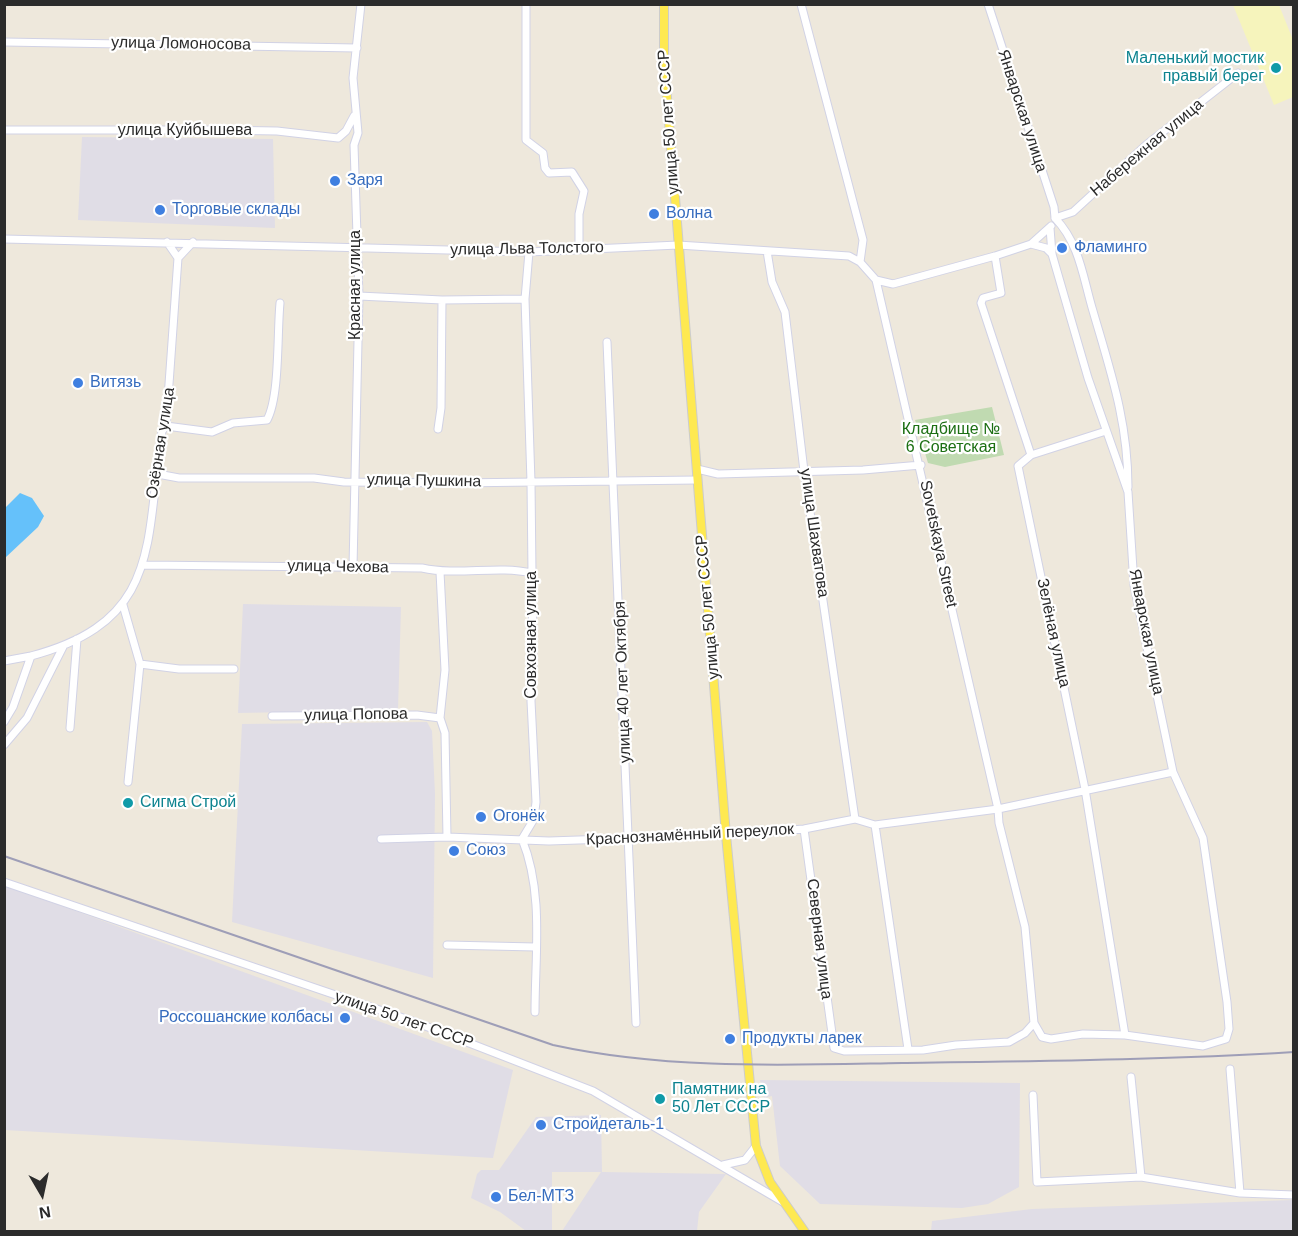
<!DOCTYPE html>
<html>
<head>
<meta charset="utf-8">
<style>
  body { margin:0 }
  #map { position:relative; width:1298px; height:1236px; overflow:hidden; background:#eee8dc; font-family:Arial,sans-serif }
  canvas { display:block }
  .frame { position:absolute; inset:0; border:6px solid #2b2b2b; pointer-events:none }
  .north { position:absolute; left:12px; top:1164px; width:60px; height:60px; -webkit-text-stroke:4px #fff; paint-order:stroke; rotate:171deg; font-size:16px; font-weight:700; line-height:24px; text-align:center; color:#2b2b2b }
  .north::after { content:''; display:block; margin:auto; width:21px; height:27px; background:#2b2b2b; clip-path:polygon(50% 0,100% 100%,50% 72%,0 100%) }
</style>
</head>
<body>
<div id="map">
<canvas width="1298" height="1236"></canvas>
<div class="frame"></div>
<div class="north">N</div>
</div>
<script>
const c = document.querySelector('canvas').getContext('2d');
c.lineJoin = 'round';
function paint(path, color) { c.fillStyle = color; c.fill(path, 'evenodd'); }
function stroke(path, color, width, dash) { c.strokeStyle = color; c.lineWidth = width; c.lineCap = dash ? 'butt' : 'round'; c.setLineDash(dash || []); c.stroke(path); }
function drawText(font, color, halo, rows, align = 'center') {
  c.font = font + ' Arial,sans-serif'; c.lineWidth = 4.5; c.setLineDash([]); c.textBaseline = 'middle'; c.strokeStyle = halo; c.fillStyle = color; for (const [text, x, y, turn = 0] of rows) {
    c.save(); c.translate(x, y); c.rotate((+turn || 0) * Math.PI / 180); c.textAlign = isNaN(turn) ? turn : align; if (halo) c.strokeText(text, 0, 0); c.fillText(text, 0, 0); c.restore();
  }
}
paint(new Path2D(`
  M82,137L273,139L275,228L78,220Z
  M243,604L401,607L398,710L238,713Z
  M427,722L432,731L435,794L433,978L232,922L242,724Z
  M4,885L513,1070L493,1158L5,1130Z
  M760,1080L1020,1083L1019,1187L988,1204L962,1208L820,1204L780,1166L772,1096L764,1098Z
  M601,1115L602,1172L726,1174L699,1212L697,1231H562L601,1172H552V1231H526L500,1212L471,1198L477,1174L481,1170H499L536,1117Z
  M1293,1200V1231H931L932,1221L1032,1209Z`), '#e0dde6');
paint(new Path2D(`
  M1233,5H1279L1293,40V97L1274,105Z`), '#f6f4bc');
paint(new Path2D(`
  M992,407L1004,455L945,467L928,463L915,420Z`), '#c0dab1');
paint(new Path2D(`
  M20,493L32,498L44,516L38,527L5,558V508Z`), '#65c1fa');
const minor = new Path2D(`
  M526,4V140L543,153L545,168L549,173L572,172L584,191L579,214V250
  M801,4L863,240L860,262L876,280L998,809L999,823L1025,927L1034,1023
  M988,4L1054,207L1055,218
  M4,42L357,48
  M4,130H217L277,131L338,138L346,131L354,116
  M1055,218C1080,244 1083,278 1093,311C1111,373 1128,422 1128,487
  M1055,218L1073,212L1146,145L1238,73
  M4,239L529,252L678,245L849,256L860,262
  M1031,244L1046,248L1052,254
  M767,251L772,282L785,312L804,471L855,819
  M529,252L525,299L531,482L533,665L531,701L536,802L534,819L522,839C544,893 535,954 535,1012
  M995,256L1001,293L983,298L981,303L1031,455L1018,466L1085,789L1125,1035
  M178,258L193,242
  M876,280L893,284L995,256L1031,244L1051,226
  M359,296L442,300L525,299
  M607,342L636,1023
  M166,426L212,432L233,423L267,420C280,396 277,333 280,303
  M438,429L441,408L442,300
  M1031,455L1106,431
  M157,464L163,475L179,478H314L344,482L455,483L697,480
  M697,469L718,474L863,470L921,465
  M144,565L422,568C459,576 496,565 532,573
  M353,567L359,296L354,145L358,133L353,78L361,4
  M440,572L445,670L440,718L445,733L447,837
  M123,605L140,664L179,669H234
  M4,661L31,656
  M272,716L417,715L440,718
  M4,722L13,707L31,656C162,621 145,543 162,431L166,426L178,258L167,242
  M70,728L77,639
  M4,745L27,718L63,647
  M128,782L140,664
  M875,825L908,1049
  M804,829L834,1048L844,1051L923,1050L956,1045L1009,1042L1025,1033L1034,1023L1042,1037L1051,1039L1083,1034L1125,1035L1203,1046L1226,1039L1229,1029L1227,1002L1203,838L1173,772L1134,585L1128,492L1088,378L1052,254L1050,228
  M381,839L447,837L549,841L726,835L804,829L855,819L875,825L998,809L1173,772
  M4,882L415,1022L593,1091L783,1202
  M447,945L535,947
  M1230,1069L1240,1193
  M1131,1077L1141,1177
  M1033,1095L1037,1182L1141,1177L1240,1193L1294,1195
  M723,1165L745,1160L756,1146`);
const major = new Path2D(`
  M664,4V60L726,835L756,1146L770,1182L805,1232`);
stroke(minor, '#d1d2e5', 9);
stroke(major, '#ccc', 10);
stroke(minor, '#fff', 7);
stroke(major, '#fee951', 8);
stroke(new Path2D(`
  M4,856L553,1045C668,1070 786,1065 902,1063C1033,1061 1163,1060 1294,1052`), '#9e9eb7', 2);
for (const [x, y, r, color] of [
  [1276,68,6,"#0f9aa8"],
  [335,181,6,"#3f7fe0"],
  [160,210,6,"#3f7fe0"],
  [654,214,6,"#3f7fe0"],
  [1062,248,6,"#3f7fe0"],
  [78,383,6,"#3f7fe0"],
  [128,803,6,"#0f9aa8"],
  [481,817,6,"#3f7fe0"],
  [454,851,6,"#3f7fe0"],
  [345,1018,6,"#3f7fe0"],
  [730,1039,6,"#3f7fe0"],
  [660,1099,6,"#0f9aa8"],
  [541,1125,6,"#3f7fe0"],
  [496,1197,6,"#3f7fe0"]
]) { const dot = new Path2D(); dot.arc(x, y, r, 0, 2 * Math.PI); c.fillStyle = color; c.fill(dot); stroke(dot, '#fff', 2); }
drawText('16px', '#2b2b2b', '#fff', [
  ["улица Ломоносова",181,44,1],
  ["Январская улица",1022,111,72],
  ["улица 50 лет СССР",669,122,-94],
  ["улица Куйбышева",185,131],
  ["Набережная улица",1147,148,-40],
  ["улица Льва Толстого",527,249,-1],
  ["Красная улица",356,285,-90],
  ["Озёрная улица",161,443,-81],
  ["улица Пушкина",424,481,1],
  ["улица Шахватова",814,533,82],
  ["Sovetskaya Street",938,544,78],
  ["улица Чехова",338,567,1],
  ["улица 50 лет СССР",708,607,-95],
  ["Январская улица",1146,632,79],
  ["Зелёная улица",1053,633,78],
  ["Совхозная улица",532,635,-90],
  ["улица 40 лет Октября",623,682,-92],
  ["улица Попова",356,715,-1],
  ["Краснознамённый переулок",690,835,-3],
  ["Северная улица",819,939,83],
  ["улица 50 лет СССР",404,1020,19]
]);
drawText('16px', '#0d838f', '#fff', [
  ["Маленький мостик",1264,59,"right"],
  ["правый берег",1264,77,"right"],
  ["Сигма Строй",140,803],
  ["Памятник на",672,1090],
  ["50 Лет СССР",672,1108]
], 'left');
drawText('16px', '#366cbe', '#fff', [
  ["Заря",347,181],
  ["Торговые склады",172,210],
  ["Волна",666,214],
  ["Фламинго",1074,248],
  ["Витязь",90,383],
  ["Огонёк",493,817],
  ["Союз",466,851],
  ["Россошанские колбасы",333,1018,"right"],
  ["Продукты ларек",742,1039],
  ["Стройдеталь-1",553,1125],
  ["Бел-МТЗ",508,1197]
], 'left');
drawText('16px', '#1c6f13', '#fff', [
  ["Кладбище №",951,430],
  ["6 Советская",951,448]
]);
</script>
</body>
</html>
